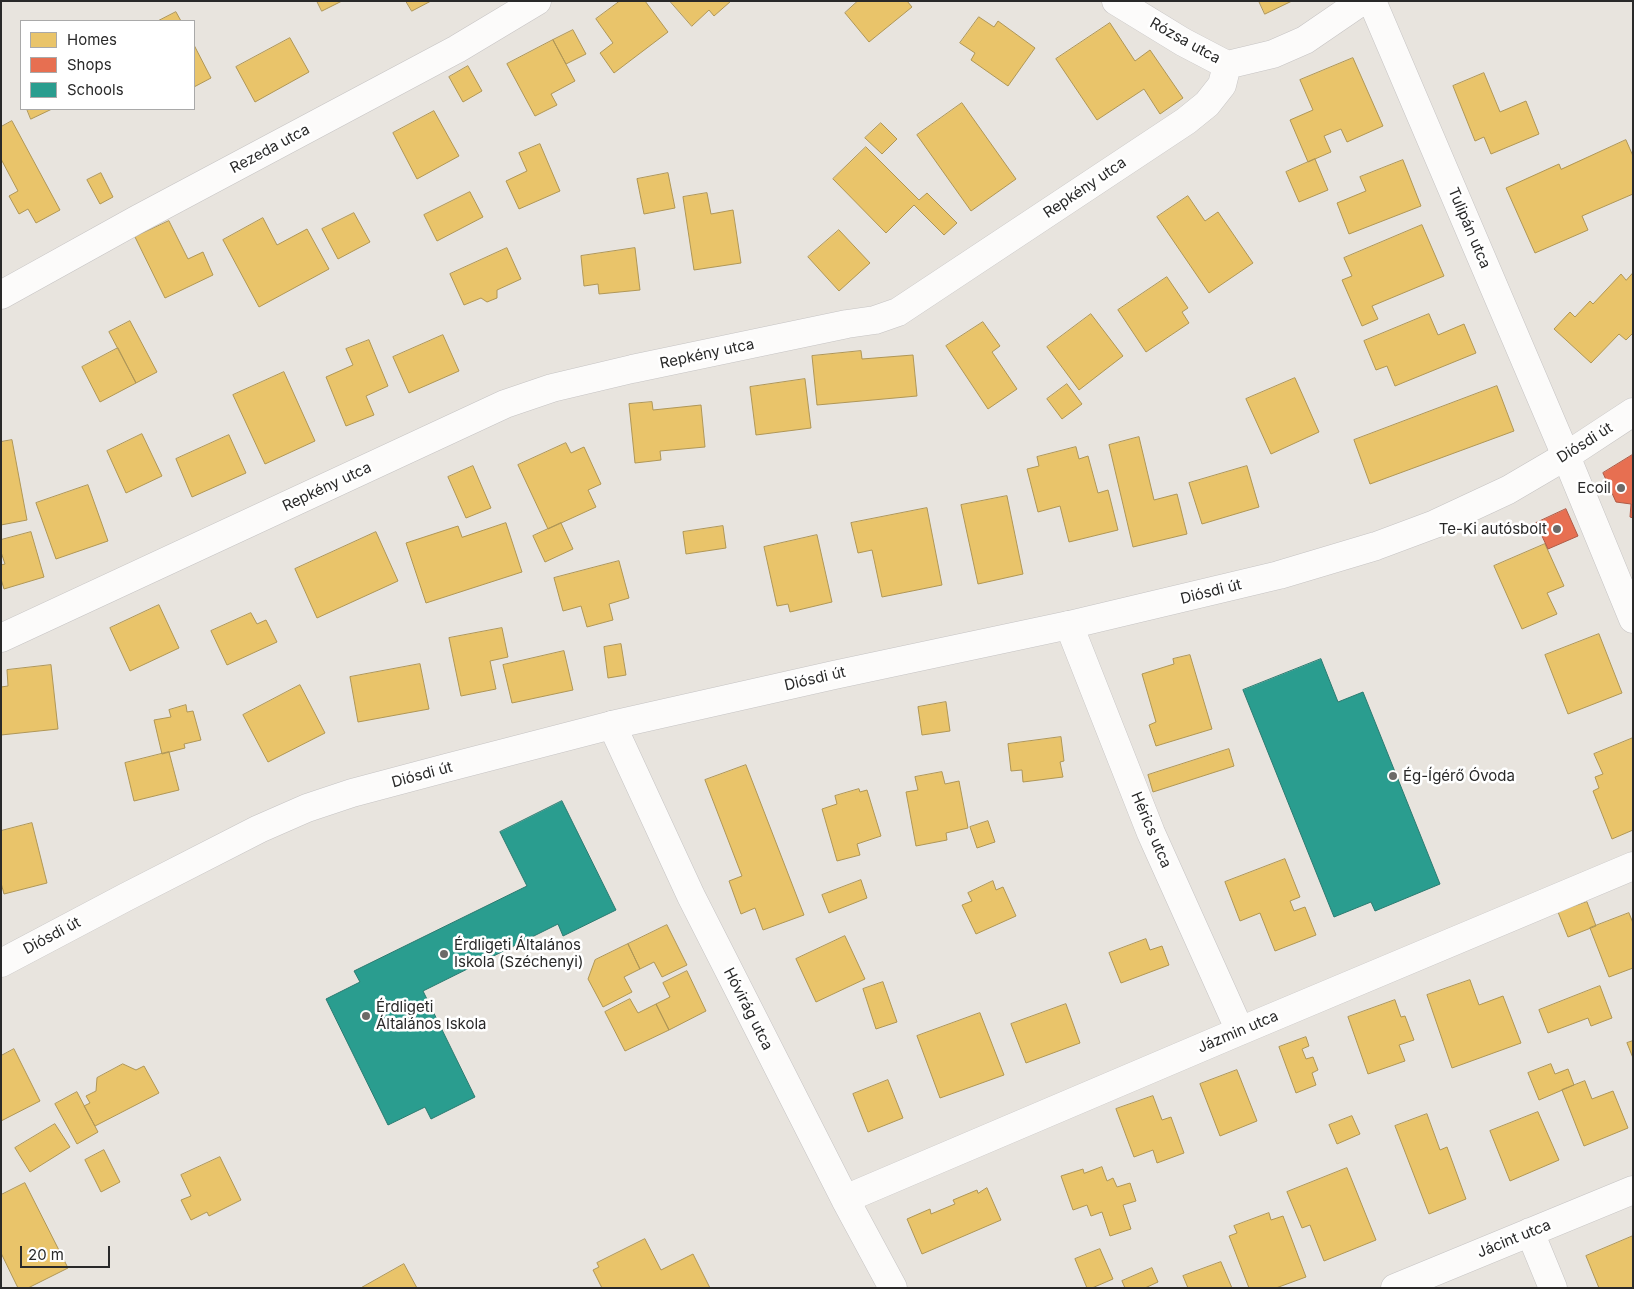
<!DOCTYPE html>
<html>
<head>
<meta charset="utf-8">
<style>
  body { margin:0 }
  #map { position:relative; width:1634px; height:1289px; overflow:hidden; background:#e8e4de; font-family:Inter,sans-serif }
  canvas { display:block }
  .frame { position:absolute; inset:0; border:2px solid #292929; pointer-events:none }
  .legend { position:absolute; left:20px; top:20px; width:175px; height:90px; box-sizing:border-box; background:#fff; border:1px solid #a9a9a9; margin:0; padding:6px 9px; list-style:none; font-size:15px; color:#292929 }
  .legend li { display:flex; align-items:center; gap:10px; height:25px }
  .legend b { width:25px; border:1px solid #a9a9a9 }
  .scale { position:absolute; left:20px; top:1246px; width:90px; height:22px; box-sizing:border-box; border:2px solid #292929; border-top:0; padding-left:6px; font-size:15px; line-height:18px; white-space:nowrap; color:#292929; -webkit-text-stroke:4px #fff; paint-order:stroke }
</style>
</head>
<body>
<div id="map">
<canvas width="1634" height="1289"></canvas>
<div class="frame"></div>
<ul class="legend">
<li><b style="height:14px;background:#e9c46a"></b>Homes</li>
<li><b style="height:14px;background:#e76f51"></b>Shops</li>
<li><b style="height:14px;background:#2a9d8f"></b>Schools</li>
</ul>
<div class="scale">20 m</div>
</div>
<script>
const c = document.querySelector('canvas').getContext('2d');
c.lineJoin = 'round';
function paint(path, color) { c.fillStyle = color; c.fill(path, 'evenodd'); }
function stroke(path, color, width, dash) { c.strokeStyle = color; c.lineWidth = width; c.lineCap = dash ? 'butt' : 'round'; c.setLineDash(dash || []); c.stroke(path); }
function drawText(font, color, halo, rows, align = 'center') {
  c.font = font + ' Inter,sans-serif'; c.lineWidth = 5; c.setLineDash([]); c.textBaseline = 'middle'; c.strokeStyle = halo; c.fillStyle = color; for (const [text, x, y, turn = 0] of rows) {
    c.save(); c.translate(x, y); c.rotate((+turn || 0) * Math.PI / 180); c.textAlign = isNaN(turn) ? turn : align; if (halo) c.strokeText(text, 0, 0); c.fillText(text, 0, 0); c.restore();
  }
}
const homes = new Path2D(`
  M317,1H342L322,11Z
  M406,1H431L412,11Z
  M620,1H645L668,32L614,73L600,53L613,43L596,19Z
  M670,1H731L714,16L709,10L692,26Z
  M858,1H907L912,7L869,42L845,13Z
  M1259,1H1292L1265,14Z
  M176,12L181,21H158Z
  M979,17L994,27L998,21L1035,48L1008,86L971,60L975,53L960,43Z
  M1110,23L1135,61L1150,50L1183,98L1160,114L1144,89L1097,120L1056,59Z
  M573,30L586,54L566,64L553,40Z
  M290,38L309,72L255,102L236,67Z
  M553,40L575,81L551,94L557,105L535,116L507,64Z
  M194,45L211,78L194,87Z
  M1353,58L1383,126L1347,142L1341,129L1324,136L1331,152L1308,162L1290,120L1313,110L1300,80Z
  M468,66L482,91L463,102L449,77Z
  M1484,73L1500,112L1526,101L1539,134L1491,154L1484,137L1475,141L1453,86Z
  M962,103L1016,179L971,211L917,135Z
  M27,109H52L31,119Z
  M434,111L459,156L417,179L393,133Z
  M12,121L60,210L36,223L28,209L19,214L9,196L18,191L1,159V127Z
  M881,123L897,139L882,154L865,138Z
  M1626,140L1633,156V194L1582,216L1588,230L1535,253L1506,188L1559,164L1561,169Z
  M540,144L560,191L519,209L506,181L527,171L519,153Z
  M866,147L919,200L927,193L957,223L944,235L914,205L886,233L833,179Z
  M1315,159L1328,190L1299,202L1286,172Z
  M1403,160L1421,206L1349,234L1337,203L1366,191L1360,177Z
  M101,173L113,197L100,204L87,180Z
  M668,173L675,208L644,214L637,179Z
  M470,192L483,217L437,241L424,215Z
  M707,193L711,214L733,210L741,263L694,270L683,197Z
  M1188,196L1205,221L1218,212L1253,263L1209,293L1157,217Z
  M354,213L370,242L338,259L322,229Z
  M263,218L277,245L307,229L329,269L259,307L223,240Z
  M169,221L188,259L203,252L213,275L165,298L135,237Z
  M1422,225L1444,276L1372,306L1378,319L1362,326L1342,280L1352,276L1344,258Z
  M839,230L870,263L839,291L808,257Z
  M507,248L521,279L497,290V298L487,302L481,298L464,305L450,274Z
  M635,248L640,290L599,294L598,284L584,286L581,256Z
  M1633,273V333L1626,340L1619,334L1591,363L1554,329L1570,312L1575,317L1590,301L1593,304L1621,274L1626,280Z
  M1167,277L1188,308L1182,312L1189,323L1146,352L1118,310Z
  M1091,314L1123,356L1079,390L1047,347Z
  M1429,314L1438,335L1464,324L1476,353L1395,386L1387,366L1376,370L1364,341Z
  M130,321L157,372L136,383L109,332Z
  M983,322L1000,346L992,352L1017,389L988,409L946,346Z
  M443,335L459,371L409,393L393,357Z
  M369,340L388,386L366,396L374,415L346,426L326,377L353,365L346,349Z
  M118,348L136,383L100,402L82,367Z
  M861,351L862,359L913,355L917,396L817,405L812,356Z
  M284,372L315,441L265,464L233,395Z
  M1295,378L1319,432L1271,454L1246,399Z
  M805,379L811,428L756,435L750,387Z
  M1067,384L1082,404L1062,419L1047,399Z
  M1497,386L1514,431L1370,484L1354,440Z
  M652,402L653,410L701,405L705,447L660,451L661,460L635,463L629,404Z
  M142,434L162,476L126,493L107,451Z
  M229,435L246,473L192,497L176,459Z
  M1139,437L1154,500L1177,494L1187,534L1133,547L1109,445Z
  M12,440L27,520L1,525V442Z
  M566,443L571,453L584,447L601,484L588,490L596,507L548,529L518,465Z
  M1076,447L1079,459L1088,456L1098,493L1108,490L1118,530L1069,542L1060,506L1038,512L1027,469L1039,466L1037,457Z
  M473,466L491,508L466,518L448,477Z
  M1247,466L1259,507L1202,524L1189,483Z
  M88,485L108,541L56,559L36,503Z
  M1007,496L1023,574L978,584L961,505Z
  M927,508L942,585L882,597L872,550L858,553L851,523Z
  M506,523L522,572L426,603L406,543L458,526L462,537Z
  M561,523L573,549L545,562L533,536Z
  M723,526L726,548L686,554L683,532Z
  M31,532L44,577L4,589L1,579V565L5,564L1,552V540Z
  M376,532L398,581L317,618L295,569Z
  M817,535L832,602L790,612L788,604L777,606L764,547Z
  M1545,544L1564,586L1547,593L1557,614L1522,629L1494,566Z
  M619,561L629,598L609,604L613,620L587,627L581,606L563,611L554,578Z
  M159,605L179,648L130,671L110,628Z
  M251,613L257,624L266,620L277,642L227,665L211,631Z
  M502,628L508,657L490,661L496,689L461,696L449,638Z
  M1599,634L1622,693L1568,714L1545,655Z
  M621,644L626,675L608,678L604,647Z
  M564,651L573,690L512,703L503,665Z
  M1190,655L1212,729L1156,746L1149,725L1156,722L1142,674L1174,664L1173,659Z
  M420,664L429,709L358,722L350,677Z
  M51,665L58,729L1,735V687L8,686L7,670Z
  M300,685L325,733L268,762L243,715Z
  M946,702L950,731L922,735L918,707Z
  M186,705L187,712L193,711L201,740L184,744L185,748L162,754L154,720L171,717L169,710Z
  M1061,737L1064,761L1060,762L1063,777L1023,782L1022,770L1011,771L1008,744Z
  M1633,738V830L1612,839L1593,791L1599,788L1595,777L1603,774L1594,754Z
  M1229,749L1234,766L1153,792L1148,775Z
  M169,752L179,790L134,801L125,763Z
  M746,765L804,915L763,930L755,908L741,914L729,881L742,876L705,780Z
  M942,772L945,784L959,781L968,828L946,833L947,840L916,846L906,792L918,790L915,777Z
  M859,789L860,792L867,790L881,836L857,844L860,855L837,861L822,809L837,804L835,796Z
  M988,821L995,842L977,848L970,827Z
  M32,823L47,883L4,894L1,883V831Z
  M1285,859L1300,897L1290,901L1294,911L1305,907L1316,935L1275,951L1260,913L1240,921L1225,882Z
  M861,880L867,898L829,913L822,895Z
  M993,881L996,890L1003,887L1016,916L976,934L962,905L972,901L968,893Z
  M1587,902L1596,926L1568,937L1558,912Z
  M1629,913L1633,923V968L1609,977L1590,928Z
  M667,925L687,965L662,977L654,962L640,969L628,944Z
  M845,936L865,979L816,1002L796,959Z
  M1146,939L1150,950L1162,946L1169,965L1121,983L1109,953Z
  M628,944L640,969L624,977L632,992L603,1007L588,979L595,960Z
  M687,971L706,1011L669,1030L656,1004L670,997L663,983Z
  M1470,980L1479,1005L1503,996L1521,1043L1452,1068L1427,995Z
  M883,982L897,1022L876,1029L863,989Z
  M1600,986L1612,1018L1591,1026L1588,1018L1548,1033L1539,1010Z
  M630,999L638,1013L656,1004L669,1030L625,1051L605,1012Z
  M1395,1000L1401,1017L1405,1016L1414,1040L1399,1045L1405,1061L1368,1074L1348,1017Z
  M1066,1004L1080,1043L1026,1063L1011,1024Z
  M980,1013L1004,1075L940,1098L917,1036Z
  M1306,1037L1309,1046L1302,1049L1306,1059L1313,1057L1318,1070L1312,1073L1316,1085L1296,1093L1279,1047Z
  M1633,1041V1058L1627,1043Z
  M14,1049L40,1101L1,1121V1056Z
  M123,1064L136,1070L144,1066L159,1093L95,1126L84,1106L90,1103L86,1096L96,1091L97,1078Z
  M1551,1064L1555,1074L1568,1069L1574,1085L1539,1100L1528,1073Z
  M1237,1070L1257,1121L1220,1136L1200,1084Z
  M888,1080L903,1118L868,1132L853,1094Z
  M1585,1081L1592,1099L1613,1091L1628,1128L1584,1146L1562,1090Z
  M77,1092L98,1132L77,1144L55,1104Z
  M1153,1096L1162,1120L1171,1117L1184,1153L1157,1163L1153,1150L1134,1157L1116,1109Z
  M1538,1112L1559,1160L1510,1181L1490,1131Z
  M1427,1114L1440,1150L1447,1147L1466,1199L1429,1214L1395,1126Z
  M1352,1116L1360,1134L1337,1144L1329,1125Z
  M55,1124L70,1147L30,1172L15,1148Z
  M104,1150L120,1182L101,1192L85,1160Z
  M220,1157L241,1200L209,1216L207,1212L191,1220L181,1200L191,1196L181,1175Z
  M1102,1167L1107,1181L1113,1178L1117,1187L1130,1183L1136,1201L1123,1205L1131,1229L1110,1236L1102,1212L1091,1216L1087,1205L1073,1210L1061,1176L1083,1169L1084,1173Z
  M1347,1168L1376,1240L1324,1261L1310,1225L1302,1228L1287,1192Z
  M25,1183L68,1268L28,1288H18L1,1253V1195Z
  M987,1188L1001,1220L922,1254L907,1219L930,1209L931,1214L955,1204L953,1200L977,1190L978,1193Z
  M1269,1213L1271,1220L1283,1216L1306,1277L1276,1288H1249L1229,1236L1237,1233L1234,1226Z
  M1633,1236V1288H1599L1586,1256Z
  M645,1239L661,1270L693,1254L710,1288H602L593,1270L599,1267L597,1263Z
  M1100,1249L1113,1279L1092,1288H1087L1075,1259Z
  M1221,1262L1232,1288H1188L1183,1276Z
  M404,1264L417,1288H361Z
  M1152,1268L1158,1282L1145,1288H1125L1122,1281Z`);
paint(homes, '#e9c46a');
stroke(homes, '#af9656', 1);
const shops = new Path2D(`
  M1632,455H1633V518L1630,517L1631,504L1616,502L1603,473Z
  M1566,509L1578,536L1548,549L1536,523Z`);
paint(shops, '#e76f51');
stroke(shops, '#ae5a45', 1);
const schools = new Path2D(`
  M1321,659L1338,702L1363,692L1440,884L1375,911L1371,902L1334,917L1243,690Z
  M562,801L616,910L563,936L558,924L423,991L475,1097L431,1119L425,1107L388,1125L326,999L360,982L354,971L527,886L500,832Z`);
paint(schools, '#2a9d8f');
stroke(schools, '#2a7a70', 1);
const minor = new Path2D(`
  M1116,1L1183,42L1227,65
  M1372,1L1566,456L1633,619
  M1227,65L1273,54L1305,40L1362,1
  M1,295L138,219L457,49L537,1
  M1069,625L1151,833L1240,1031
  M1,638L505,404L552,388L632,369L847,324L875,320L898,312L1186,121L1207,104L1222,85L1227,65
  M612,725L691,896L845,1199L893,1288
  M845,1199L1240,1031L1633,866
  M1530,1232L1553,1288
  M1395,1288L1633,1190`);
const secondary = new Path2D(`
  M1,963L126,897L259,829L307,808L352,793L446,768L612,725L834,675L1069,625L1279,575L1376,546L1435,524L1508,490L1566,456L1633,412`);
stroke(minor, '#c5c3c3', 29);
stroke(secondary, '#c5c3c3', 29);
stroke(minor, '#fcfbfa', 28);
stroke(secondary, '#fcfbfa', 28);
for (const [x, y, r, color] of [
  [1621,488,5,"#6c6a68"],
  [1557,529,5,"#6c6a68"],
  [1393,776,5,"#6c6a68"],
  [444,954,5,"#6c6a68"],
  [366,1016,5,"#6c6a68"]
]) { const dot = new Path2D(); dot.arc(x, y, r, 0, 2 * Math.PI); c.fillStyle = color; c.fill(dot); stroke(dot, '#fff', 2); }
drawText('15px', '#292929', '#fff', [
  ["Rózsa utca",1185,41,29],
  ["Rezeda utca",270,149,-28],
  ["Repkény utca",1085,188,-34],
  ["Tulipán utca",1469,228,67],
  ["Repkény utca",707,354,-12],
  ["Diósdi út",1585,443,-32],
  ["Repkény utca",327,487,-25],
  ["Diósdi út",1211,592,-14],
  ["Diósdi út",815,679,-13],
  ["Diósdi út",422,775,-15],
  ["Hérics utca",1151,830,67],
  ["Diósdi út",52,936,-28],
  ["Hóvirág utca",748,1009,63],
  ["Jázmin utca",1238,1032,-23],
  ["Jácint utca",1514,1239,-22]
]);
drawText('15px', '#292929', '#fff', [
  ["Ecoil",1611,488,"right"],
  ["Te-Ki autósbolt",1547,529,"right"],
  ["Ég-Ígérő Óvoda",1403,776],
  ["Érdligeti Általános",454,945],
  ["Iskola (Széchenyi)",454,962],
  ["Érdligeti",376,1007],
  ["Általános Iskola",376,1024]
], 'left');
</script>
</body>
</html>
